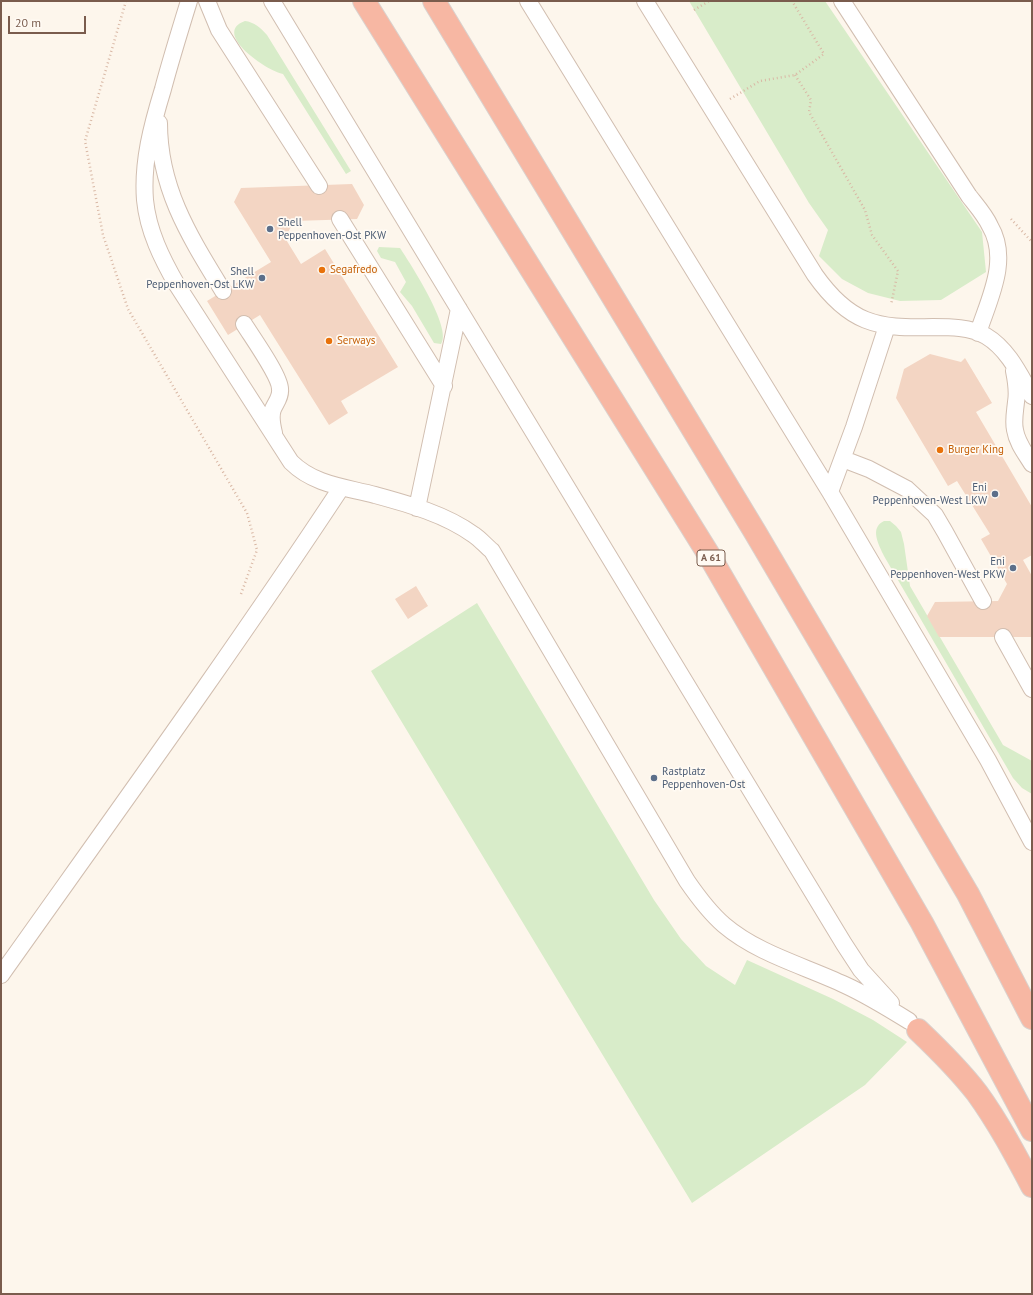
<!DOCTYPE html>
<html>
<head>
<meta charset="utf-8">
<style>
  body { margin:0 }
  #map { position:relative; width:1033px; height:1295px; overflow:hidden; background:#fdf6ec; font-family:"PT Sans",sans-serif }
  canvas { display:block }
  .frame { position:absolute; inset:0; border:2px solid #7a5c4d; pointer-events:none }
  .scale { position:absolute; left:8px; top:16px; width:78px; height:18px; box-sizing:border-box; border:2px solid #7a5c4d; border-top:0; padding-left:5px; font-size:12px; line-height:14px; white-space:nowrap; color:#7a5c4d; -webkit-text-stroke:3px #fffaf3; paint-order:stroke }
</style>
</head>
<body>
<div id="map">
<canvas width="1033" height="1295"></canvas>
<div class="frame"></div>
<div class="scale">20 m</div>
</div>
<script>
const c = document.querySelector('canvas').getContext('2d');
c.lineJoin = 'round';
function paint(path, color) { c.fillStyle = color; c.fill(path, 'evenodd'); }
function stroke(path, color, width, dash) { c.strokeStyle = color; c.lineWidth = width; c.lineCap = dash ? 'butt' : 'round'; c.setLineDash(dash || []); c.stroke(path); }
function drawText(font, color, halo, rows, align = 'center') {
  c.font = font + ' "PT Sans",sans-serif'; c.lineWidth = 3.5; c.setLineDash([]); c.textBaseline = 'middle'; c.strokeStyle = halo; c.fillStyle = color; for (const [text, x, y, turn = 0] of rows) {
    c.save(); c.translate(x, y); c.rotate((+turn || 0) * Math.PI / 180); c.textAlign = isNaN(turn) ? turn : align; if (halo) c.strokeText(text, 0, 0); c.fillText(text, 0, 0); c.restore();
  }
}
paint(new Path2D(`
  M689,1H825L982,232L986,272L941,300L900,301L868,293L842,279L819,256L828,230L809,203Z
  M245,21C254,22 261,28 267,35L351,171L346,174L283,74C267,71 211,33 245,21Z
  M379,247L400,248C410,263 453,329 441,344L434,343L412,306L400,292L406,282L395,262L381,258L377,251Z
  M884,521H890L896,526L901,532L904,544L910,586L999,738L1003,745L1032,761V794L1022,788L1013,778L884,556C879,545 869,528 884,521Z
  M477,603L654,900L681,939L706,966L735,985L747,960L833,999L873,1020L907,1042L865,1085L692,1203L371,671Z`), '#d8ecc9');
paint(new Path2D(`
  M352,184L364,205L357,219L294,221L285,238L301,264L325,249L398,367L341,401L348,413L329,425L260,315L228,335L207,301L271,262L234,202L241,188Z
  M930,354L961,362L965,358L992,403L976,412L1032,507V555L1023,560L1032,576V637H939L927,616L935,602L998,601L1007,584L981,539L990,534L957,481L948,486L896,398L904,369Z
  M416,586L428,606L408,619L395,599Z`), '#f3d5c3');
const service = new Path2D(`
  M189,1C180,30 171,59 163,89C152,125 142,162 145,200C148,231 162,259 177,285L291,462C314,485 345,487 375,495C408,504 445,514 474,535C480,539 486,546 492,551L687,881C698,897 709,912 724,925C758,954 805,966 845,985C867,995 888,1008 909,1021
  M207,1L219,30L319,186
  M272,1L844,944L861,970L891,1003
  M528,1L830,492L988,760L1032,842
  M645,1L815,275C849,323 876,329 933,327C950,327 970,327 986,336C1008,349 1020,375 1032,396
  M842,1L969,196C976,205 985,215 990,226C1010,260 989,299 978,333
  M159,123C159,189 190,237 223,291
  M340,219L444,386
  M244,324C252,337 280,376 280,389C281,397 276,402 273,409C270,417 272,425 274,433
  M1014,371C1016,381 1018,391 1016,402C1015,412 1013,421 1015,430C1017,443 1026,454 1032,464
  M843,459L869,469L907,489L935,515L945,532L983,601
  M830,492L854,427L887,326
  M417,508L459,309
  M1003,637L1032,689
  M1,975C116,813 232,653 341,488`);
const motorway = new Path2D(`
  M364,1L709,555L922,923L1032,1130
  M434,1L755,532L968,894L1032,1018
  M918,1030C939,1050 960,1071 977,1093C998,1122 1015,1154 1032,1186`);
stroke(service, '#d1beb0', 18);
stroke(motorway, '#dad1cd', 24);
stroke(new Path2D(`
  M126,1L85,141L103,235L128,309L247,513L257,550L241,594
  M694,10L709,1
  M795,75L811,100L809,112L865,210L872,235L898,271L891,305
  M730,99L760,81L795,75L824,54L792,1
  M1011,219L1032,242`), '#d9b8a5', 2.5, [1, 3]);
stroke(service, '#fff', 16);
stroke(motorway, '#f7b7a3', 22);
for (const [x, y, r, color] of [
  [270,229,4,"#5c6f8a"],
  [322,270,4,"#e8710a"],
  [262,278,4,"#5c6f8a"],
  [329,341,4,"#e8710a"],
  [940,450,4,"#e8710a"],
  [995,494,4,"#5c6f8a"],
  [1013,568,4,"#5c6f8a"],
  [654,778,4,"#5c6f8a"]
]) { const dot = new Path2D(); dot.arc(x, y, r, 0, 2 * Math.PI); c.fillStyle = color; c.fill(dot); stroke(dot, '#fffaf3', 1.5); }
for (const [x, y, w] of [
  [711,558,28]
]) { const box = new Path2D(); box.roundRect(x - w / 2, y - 8, w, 16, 3); c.fillStyle = '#fffaf3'; c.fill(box); stroke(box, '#7a5c4d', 1); }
drawText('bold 10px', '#7a5c4d', null, [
  ["A 61",711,558]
]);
drawText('11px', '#4e5e75', '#fffaf3', [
  ["Shell",278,223,"left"],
  ["Peppenhoven-Ost PKW",278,236,"left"],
  ["Shell",254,272],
  ["Peppenhoven-Ost LKW",254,285],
  ["Eni",987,488],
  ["Peppenhoven-West LKW",987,501],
  ["Eni",1005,562],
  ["Peppenhoven-West PKW",1005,575],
  ["Rastplatz",662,772,"left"],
  ["Peppenhoven-Ost",662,785,"left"]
], 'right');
drawText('11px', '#c56008', '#fffaf3', [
  ["Segafredo",330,270],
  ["Serways",337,341],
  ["Burger King",948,450]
], 'left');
</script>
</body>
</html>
